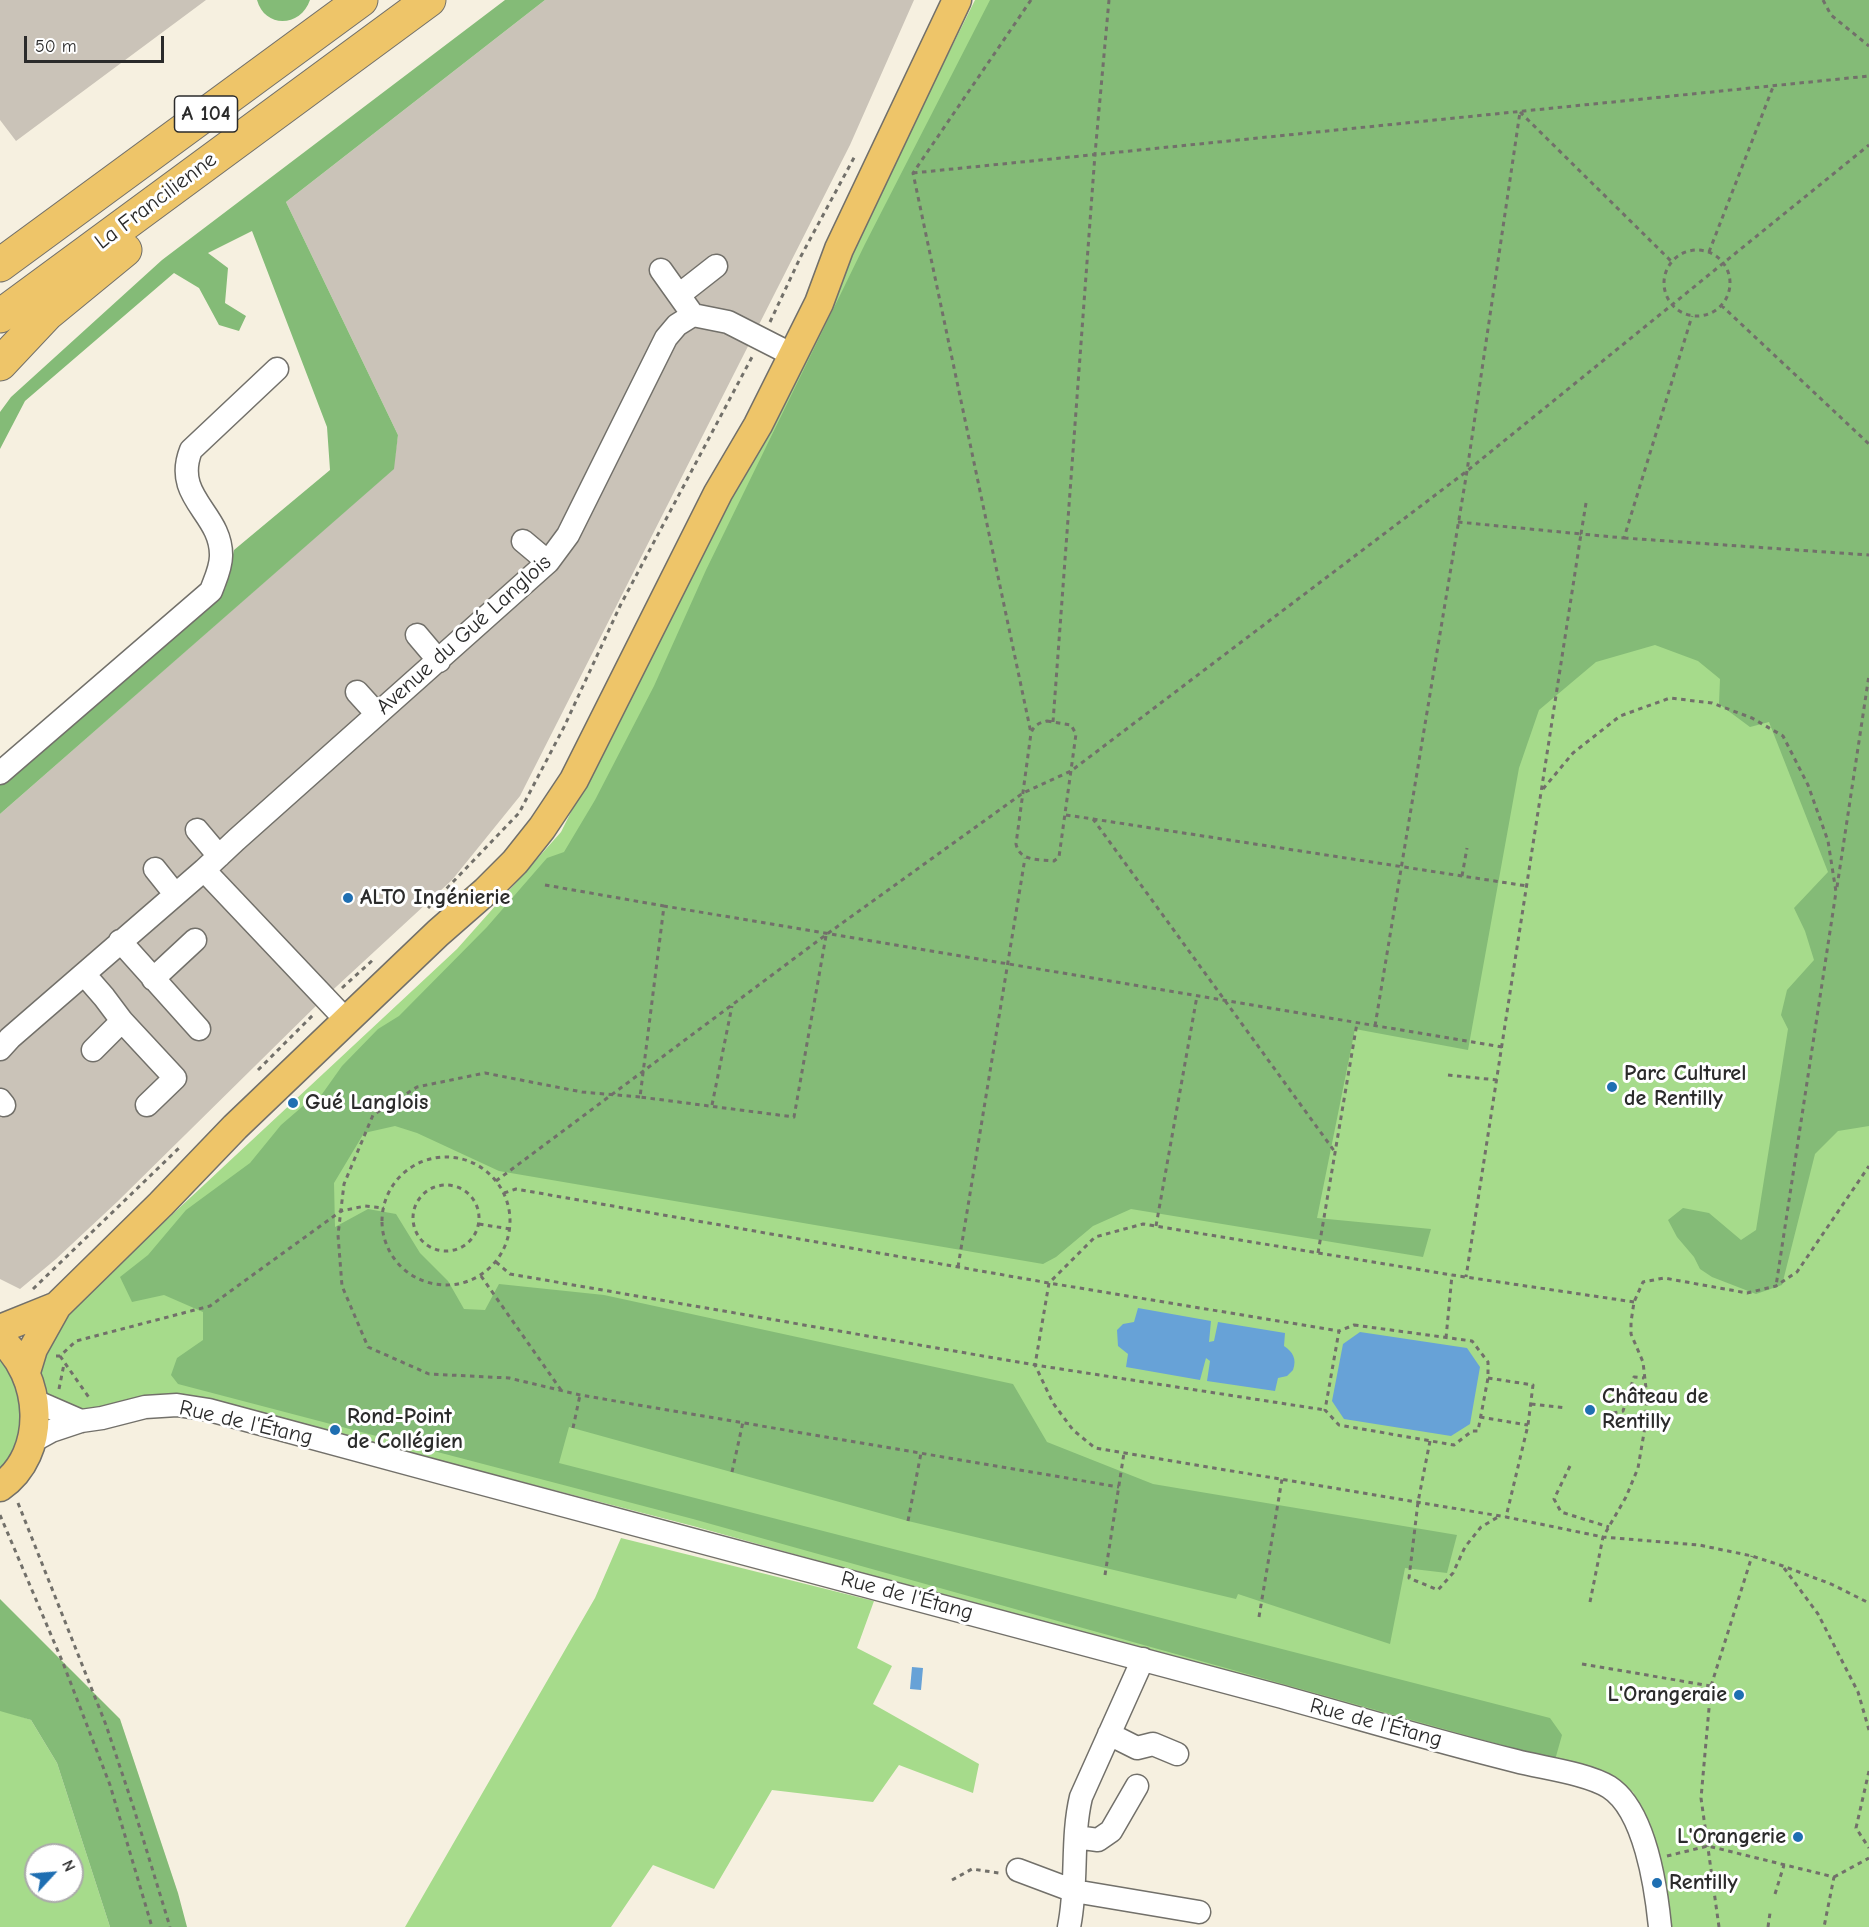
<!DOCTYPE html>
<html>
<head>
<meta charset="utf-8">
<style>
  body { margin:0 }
  #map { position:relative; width:1869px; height:1927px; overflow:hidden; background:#f6f0e0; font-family:"Comic Neue",sans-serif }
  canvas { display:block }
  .north { position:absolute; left:24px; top:1843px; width:60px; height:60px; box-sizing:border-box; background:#fff; border:2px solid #aaa; border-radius:50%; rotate:64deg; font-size:16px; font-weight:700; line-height:24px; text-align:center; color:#2b2b2b }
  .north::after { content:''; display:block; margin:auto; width:21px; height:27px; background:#1f6fb2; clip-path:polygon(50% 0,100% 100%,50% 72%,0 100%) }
  .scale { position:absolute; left:24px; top:36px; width:140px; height:27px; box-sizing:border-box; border:3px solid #2b2b2b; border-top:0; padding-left:8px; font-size:18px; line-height:21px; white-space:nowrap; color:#2b2b2b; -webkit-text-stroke:4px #fff; paint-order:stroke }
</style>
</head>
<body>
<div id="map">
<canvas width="1869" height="1927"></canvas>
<div class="north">N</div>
<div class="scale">50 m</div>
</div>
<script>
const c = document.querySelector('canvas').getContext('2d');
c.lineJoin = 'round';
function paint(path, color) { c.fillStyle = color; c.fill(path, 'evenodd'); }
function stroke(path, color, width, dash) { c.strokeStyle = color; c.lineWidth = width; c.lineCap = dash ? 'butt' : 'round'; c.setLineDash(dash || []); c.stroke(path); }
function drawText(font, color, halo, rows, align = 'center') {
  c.font = font + ' "Comic Neue",sans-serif'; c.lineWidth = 6; c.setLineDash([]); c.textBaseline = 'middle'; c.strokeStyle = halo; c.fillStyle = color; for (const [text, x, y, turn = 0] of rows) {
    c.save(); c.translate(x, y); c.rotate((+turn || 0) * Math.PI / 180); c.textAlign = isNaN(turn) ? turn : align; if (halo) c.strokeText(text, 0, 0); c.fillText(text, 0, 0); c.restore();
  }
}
paint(new Path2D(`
  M0,0H206L16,141L0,120Z
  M545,0H914L850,145L520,796L452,880L324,998L117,1202L56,1259L20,1289L0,1279V814L393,469L398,435L286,202Z`), '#cac3b8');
paint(new Path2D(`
  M975,0H1869V1927H1668L1661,1862L1633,1792L1609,1781L693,1526L252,1412L152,1395L97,1408L71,1410L49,1400L40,1379L41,1355L73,1307L457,949L561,832Z
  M0,1352L7,1360L24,1408L18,1441L10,1456L0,1469Z
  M621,1538L874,1601L857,1648L892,1666L873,1704L979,1764L973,1793L899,1765L873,1802L772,1790L714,1889L653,1865L611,1927H405L595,1598Z
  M2,1710L31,1720L57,1763L110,1927H0V1711ZM36,1855H72V1891H36Z`), '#a6db8b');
paint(new Path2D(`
  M257,0H310C301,27 265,29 257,0Z
  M505,0H545L286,202L398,435L394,469L0,814V785L225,589L234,550L330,470L327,427L252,231L208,253L228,268L225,303L246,316L239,331L219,325L199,288L174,273L25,401L0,449V412L11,397L162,260Z
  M990,0H1869V1126L1838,1131L1815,1154L1782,1285L1756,1294L1712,1277L1700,1269L1694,1257L1677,1237L1668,1220L1683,1208L1709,1213L1741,1240L1756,1230L1788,1029L1781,1015L1787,990L1814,960L1805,931L1794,908L1828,872L1769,722L1750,727L1719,704L1720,679L1698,661L1655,645L1596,662L1539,710L1519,768L1468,1050L1355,1029L1317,1218L1431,1229L1423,1257L1131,1209L1093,1226L1056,1257L1043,1264L499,1171L417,1133L395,1126L364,1133L334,1183L335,1227L368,1209L396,1214L420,1253L448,1281L464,1309L485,1310L499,1284L604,1295L1013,1384L1047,1442L1153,1484L1457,1535L1447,1573L1405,1568L1390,1644L1238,1594L1236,1599L908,1521L569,1427L559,1463L1550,1718L1562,1735L1555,1760L693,1519L178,1384L171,1375L177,1358L203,1340V1312L164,1295L132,1302L120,1277L148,1255L186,1210L250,1163L281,1125L303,1106L315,1104L342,1066L378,1029L399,1016L487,927L547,858L564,852L595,800L654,686L706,570L865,244Z
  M0,1599L120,1719L178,1893L187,1927H110L57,1763L31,1720L0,1711Z`), '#84bb77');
paint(new Path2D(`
  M1138,1308L1211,1321L1209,1342L1214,1341L1218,1322L1285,1333L1284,1346C1293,1352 1297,1359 1293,1370L1287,1376L1278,1378L1275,1391L1207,1381L1210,1361L1206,1358L1200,1380L1126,1367L1128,1354L1118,1346L1117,1330L1123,1324L1134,1322Z
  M1360,1332L1467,1348L1480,1367L1470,1424L1451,1436L1344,1419L1332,1401L1343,1344Z
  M912,1667L923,1668L921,1690L910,1689Z`), '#67a2d7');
const minor = new Path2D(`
  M661,270L693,315
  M679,295L716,266
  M523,541L548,562
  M417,635L439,661
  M357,692L377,714
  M0,773L211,591C215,580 221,568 221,556C222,513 172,498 191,450L277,369
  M197,830L219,856
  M155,869L175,894
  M204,870L347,1021
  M120,941L199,1029
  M84,974L104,997L122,1021L175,1078L147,1105
  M153,979L195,940
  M0,1049L10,1038L204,870L236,840L548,562L568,535L666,338L677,325L693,315L728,322L781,349
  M93,1050L122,1021
  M0,1100L4,1105
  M35,1401L81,1421
  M31,1442L51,1431L81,1421L102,1418L145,1407L177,1405L209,1410C564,1507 921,1598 1275,1695C1355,1717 1435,1741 1516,1761C1542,1768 1586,1773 1609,1787C1645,1810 1656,1887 1660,1927
  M1109,1734L1137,1748L1153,1744L1177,1754
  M1076,1837L1098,1840L1111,1831L1137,1786
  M1018,1870L1074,1891L1199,1912
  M1069,1927C1078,1884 1071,1839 1081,1797L1143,1659`);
const major = new Path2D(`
  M0,1329L57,1306
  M0,1339C43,1375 49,1453 0,1487
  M26,1372L33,1349L57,1306L161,1204L235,1127L438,933L486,891L515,862L542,828L574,780L718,493L758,425L819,303L839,249L957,0`);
const highway = new Path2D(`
  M0,265L361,0
  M0,316L429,0
  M0,364L47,314L125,250`);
stroke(minor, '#72706a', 25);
stroke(major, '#72706a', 31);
stroke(highway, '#72706a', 35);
stroke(new Path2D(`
  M1031,0L913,173L1031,733
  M1823,0L1831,15L1869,46
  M1520,112L1672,262
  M913,173L1869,76
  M1664 283a33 33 0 1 1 66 0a33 33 0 1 1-66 0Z
  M1709,252L1773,87
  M1721,305L1869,444
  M770,322L801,256L856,154
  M1586,503L1581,534L1624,538L1692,316
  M1458,522L1581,534L1466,1277
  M1624,538L1869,555
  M1047,721L1071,725L1076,734L1059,857L1054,861C1039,859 1020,862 1016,844L1031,733C1034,725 1039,723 1047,721Z
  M1053,722L1095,154L1109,0
  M1543,789L1573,753L1620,716L1670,698L1712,703L1752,718L1783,736L1808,785L1828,841L1836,892L1776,1286
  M1066,815L1093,819L1335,1152
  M1093,819L1527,886
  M1462,876L1467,848
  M545,885L664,906
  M1837,887L1869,675
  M428,908L519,813L564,727L620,606L752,357
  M826,936L794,1117L640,1097L664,906L1502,1047
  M342,988L375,958
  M1375,1026L1467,471L1520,112
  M258,1070L313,1015
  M1448,1075L1497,1080
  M640,1097L582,1092L485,1073L417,1087L373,1115L344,1184L338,1235L342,1286L368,1347L429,1374L509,1378L580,1395L1119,1487
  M712,1105L732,1006
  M382 1221a64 64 0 1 1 128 0a64 64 0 1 1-128 0Z
  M496,1181L827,934L1023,793L1071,771L1467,471L1869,145
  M413 1218a33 33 0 1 1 66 0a33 33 0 1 1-66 0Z
  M504,1193L516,1189L1049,1283L1339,1331
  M479,1224L510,1229
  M1156,1226L1197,996
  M1318,1253L1357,1023
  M496,1262L510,1274L1035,1365L1325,1410
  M958,1267L1025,858
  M481,1276L561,1390
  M33,1289L179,1148
  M1634,1302L1452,1275L1143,1224L1095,1237L1049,1283L1035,1365L1053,1403L1073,1430L1095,1448L1506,1517L1603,1537L1699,1545L1752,1556L1783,1566L1831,1584L1869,1603
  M1354,1325L1472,1341L1488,1362V1378L1478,1431H1472L1454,1445L1339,1425L1325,1410L1339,1331Z
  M1446,1338L1452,1275
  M56,1356H60L76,1341L210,1306L341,1211L365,1206L384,1208
  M60,1356L90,1399
  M1488,1378L1533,1385L1528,1425L1506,1517
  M59,1389L64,1364
  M1531,1404L1566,1408
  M1613,1413L1623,1411L1634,1377L1644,1378
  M1480,1417L1528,1425
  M573,1428L580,1395
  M1430,1441L1418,1502L1409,1578L1438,1590L1453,1573L1465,1547L1481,1527L1498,1517
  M1570,1466L1554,1499L1561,1512L1609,1527
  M732,1472L743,1422
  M18,1503L106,1725L134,1809L170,1927
  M0,1515L63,1663L110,1785L152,1927
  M908,1521L921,1453
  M1784,1568L1818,1614L1858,1692L1869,1730
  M1105,1575L1124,1453
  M1590,1602L1603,1537L1626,1497L1638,1468L1645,1427L1647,1397L1643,1362L1631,1334V1322L1634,1302L1643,1282L1664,1278L1747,1293L1776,1286L1797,1272L1869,1166
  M1259,1617L1282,1479
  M1582,1664L1711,1686
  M1869,1771L1856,1828L1869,1848
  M1667,1856L1708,1846L1834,1877L1824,1927
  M1834,1877L1869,1858
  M952,1880L972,1869L999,1873
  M1775,1894L1784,1865
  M1719,1927L1701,1798L1711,1686L1752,1556
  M1768,1927L1770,1913`), '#72706a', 3, [4.5, 4.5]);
stroke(minor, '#fff', 22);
stroke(major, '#eec569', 28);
stroke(highway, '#eec569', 33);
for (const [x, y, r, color] of [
  [348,898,6,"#1f6fb2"],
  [1612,1087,6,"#1f6fb2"],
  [293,1103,6,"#1f6fb2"],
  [1590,1410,6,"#1f6fb2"],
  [335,1430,6,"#1f6fb2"],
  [1739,1695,6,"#1f6fb2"],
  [1798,1837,6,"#1f6fb2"],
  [1657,1883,6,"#1f6fb2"]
]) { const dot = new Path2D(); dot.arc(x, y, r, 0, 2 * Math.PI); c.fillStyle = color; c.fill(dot); stroke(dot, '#fff', 2); }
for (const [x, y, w] of [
  [206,114,63]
]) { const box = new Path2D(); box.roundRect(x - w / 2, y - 18, w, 36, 4.5); c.fillStyle = '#fff'; c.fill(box); stroke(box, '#2b2b2b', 1.5); }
drawText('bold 21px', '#2b2b2b', null, [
  ["A 104",206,114]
]);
drawText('22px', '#2b2b2b', '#fff', [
  ["La Francilienne",156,201,-37],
  ["Avenue du Gué Langlois",464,635,-42],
  ["Rue de l'Étang",246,1423,13],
  ["Rue de l'Étang",907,1596,15],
  ["Rue de l'Étang",1376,1723,15]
]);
drawText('bold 22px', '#2b2b2b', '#fff', [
  ["ALTO Ingénierie",360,898],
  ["Parc Culturel",1624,1074],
  ["de Rentilly",1624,1099],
  ["Gué Langlois",305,1103],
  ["Château de",1602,1397],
  ["Rentilly",1602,1422],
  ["Rond-Point",347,1417],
  ["de Collégien",347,1442],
  ["L'Orangeraie",1727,1695,"right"],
  ["L'Orangerie",1786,1837,"right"],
  ["Rentilly",1669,1883]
], 'left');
</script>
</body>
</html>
